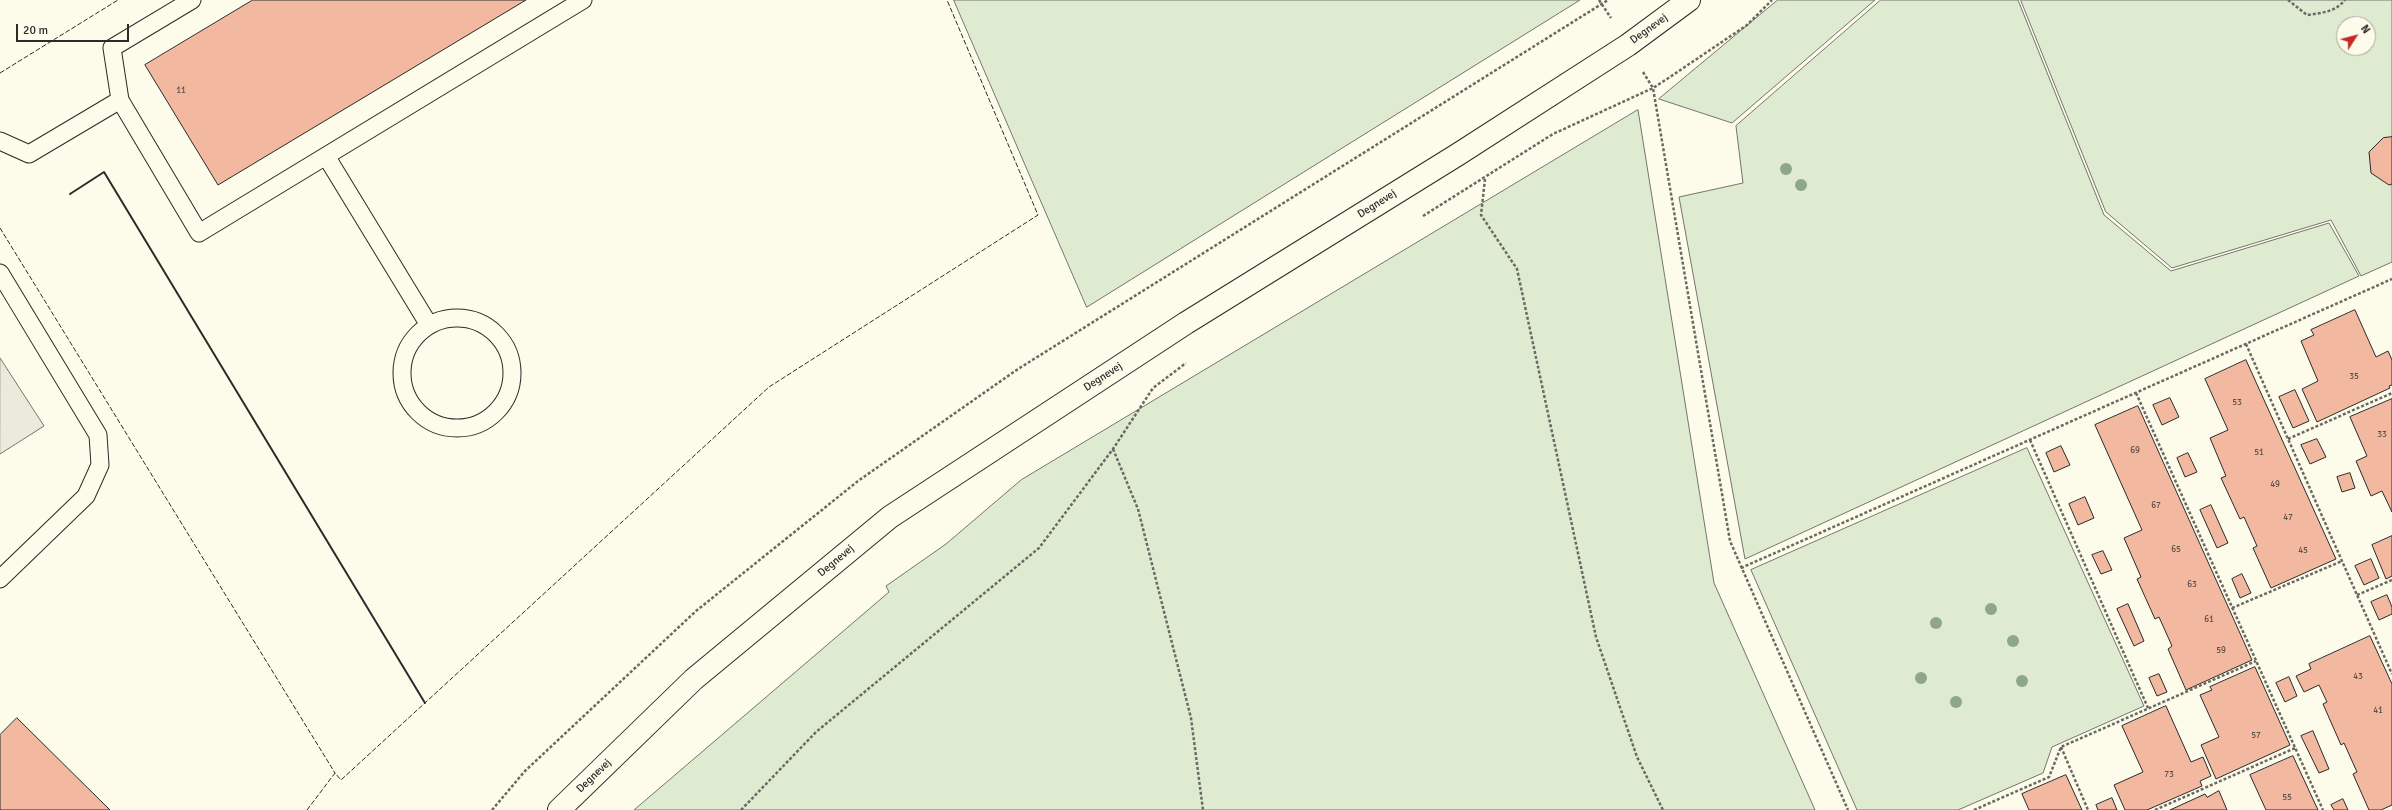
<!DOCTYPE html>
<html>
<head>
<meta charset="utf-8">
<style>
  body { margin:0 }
  #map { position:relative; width:2392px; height:810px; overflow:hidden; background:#fdfbea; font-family:Signika,sans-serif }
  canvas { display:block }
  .north { position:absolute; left:2336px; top:16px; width:40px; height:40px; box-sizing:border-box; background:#fdfbea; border:1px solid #a9a89e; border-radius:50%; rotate:54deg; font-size:11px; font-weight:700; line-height:16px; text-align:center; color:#2b2b2b }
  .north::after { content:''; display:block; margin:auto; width:14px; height:18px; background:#c62828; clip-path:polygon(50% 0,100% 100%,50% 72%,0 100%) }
  .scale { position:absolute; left:16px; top:24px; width:113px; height:18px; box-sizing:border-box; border:2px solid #2b2b2b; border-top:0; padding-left:5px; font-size:12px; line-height:14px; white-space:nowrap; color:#2b2b2b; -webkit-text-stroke:3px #fdfbea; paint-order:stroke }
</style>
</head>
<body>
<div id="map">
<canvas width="2392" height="810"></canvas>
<div class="north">N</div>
<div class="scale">20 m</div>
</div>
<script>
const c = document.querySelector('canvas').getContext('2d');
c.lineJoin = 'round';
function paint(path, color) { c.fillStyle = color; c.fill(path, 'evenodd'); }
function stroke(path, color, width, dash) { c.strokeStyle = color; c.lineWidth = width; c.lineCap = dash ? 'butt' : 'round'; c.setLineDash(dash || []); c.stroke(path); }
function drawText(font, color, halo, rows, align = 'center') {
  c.font = font + ' Signika,sans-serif'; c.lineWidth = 3; c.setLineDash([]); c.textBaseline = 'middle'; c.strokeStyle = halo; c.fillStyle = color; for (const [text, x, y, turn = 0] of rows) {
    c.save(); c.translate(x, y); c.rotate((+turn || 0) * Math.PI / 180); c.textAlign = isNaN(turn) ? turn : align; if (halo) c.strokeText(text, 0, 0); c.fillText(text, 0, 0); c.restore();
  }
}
const green = new Path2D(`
  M954,0H1580L1087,307Z
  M1778,0H1875L1732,123L1659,99Z
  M1881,0H2018L2104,215L2171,271L2329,223L2359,276L1745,559L1679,197L1743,183L1736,126Z
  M2021,0H2392V262L2361,276L2331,220L2172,268L2106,212ZM2344,24H2368V48H2344Z
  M1638,110L1714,583L1815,810H634L889,592L886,586L946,544L1021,480Z
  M2027,448L2144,706L2052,747L2043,773L1958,810H1857L1751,570Z`);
paint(green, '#deebd1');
stroke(green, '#74746e', 1);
const parking = new Path2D(`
  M0,358L44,426L0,454Z`);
paint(parking, '#eceadb');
stroke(parking, '#74746e', 1);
const building = new Path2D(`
  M253,0H526L218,185L145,65Z
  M2392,137V184L2389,185L2371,173L2369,152L2383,138Z
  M2355,310L2376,357L2388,351L2392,360V385L2389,386L2390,388L2317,422L2302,389L2318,381L2301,341L2314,335L2311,330Z
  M2246,360L2336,559L2271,588L2253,548L2257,546L2244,517L2240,519L2221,478L2226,476L2210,438L2228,430L2205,379Z
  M2295,390L2309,421L2293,428L2279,397Z
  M2170,398L2179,417L2162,425L2153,405Z
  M2392,399V512L2382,491L2371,496L2356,461L2367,456L2350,417Z
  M2138,406L2252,660L2186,690L2168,649L2172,646L2159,617L2155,619L2137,579L2141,577L2124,538L2142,530L2095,425Z
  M2317,439L2326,457L2310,464L2301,445Z
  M2061,446L2070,465L2054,472L2046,453Z
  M2188,453L2197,472L2185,477L2177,458Z
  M2350,473L2355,488L2342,492L2337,477Z
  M2085,497L2094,518L2078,525L2069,504Z
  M2211,505L2228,543L2217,548L2200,510Z
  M2392,536V576L2386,579L2372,545Z
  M2103,551L2112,570L2101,574L2092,555Z
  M2371,559L2379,578L2364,585L2355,566Z
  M2242,574L2251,593L2240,598L2232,579Z
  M2387,595L2392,607V614L2379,620L2371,602Z
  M2128,604L2144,641L2134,646L2117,609Z
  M2370,636L2392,684V805L2381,810H2369L2353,774L2357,772L2344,743L2341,745L2323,704L2327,702L2319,685L2304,692L2296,676L2311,669L2309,664Z
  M2255,667L2290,745L2216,779L2201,745L2219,737L2200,695L2212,690L2210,687Z
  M2159,674L2167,692L2157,696L2149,678Z
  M2289,677L2297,696L2285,702L2276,683Z
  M2166,706L2191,762L2203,757L2211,776L2200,781L2202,786L2147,810H2125L2114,785L2143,772L2122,726Z
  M17,718L110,810H0V735Z
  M2313,731L2329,769L2319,773L2301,736Z
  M2293,756L2318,810H2266L2250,775Z
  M2066,775L2082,810H2029L2022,794Z
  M2219,791L2227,810H2170L2205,794L2207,797Z
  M2112,798L2117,810H2098L2096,805Z
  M2343,799L2348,810H2334L2331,805Z`);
paint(building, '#f2b8a0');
stroke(building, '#2b2b2b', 1);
const lane = new Path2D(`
  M192,0L112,48L120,100L199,233L583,0
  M0,141L29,154L120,100
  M326,156L429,325
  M0,273L98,435L100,465L86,496L0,579
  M402 373a55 55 0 1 1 110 0a55 55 0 1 1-110 0Z`);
const secondary = new Path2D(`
  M559,810L694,679L890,517L1186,323L1457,155L1628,45L1689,0`);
stroke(lane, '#2b2b2b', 19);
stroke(secondary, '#2b2b2b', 24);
stroke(new Path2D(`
  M1599,0L1611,18
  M2288,0L2307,15C2322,13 2335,12 2345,0
  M1643,72L1653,88L1730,541L1848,810
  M1485,179L1481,215L1517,269L1596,637L1637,757L1663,810
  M1423,216L1553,134L1653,88L1670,77L1747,25L1772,0
  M2246,344L2392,674
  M2136,393L2323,810
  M2288,439L2392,393
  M2030,440L2148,708
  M1113,449L1138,509L1191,718L1203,810
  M1741,568L2392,279
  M2357,595L2392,580
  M2232,608L2342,561
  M2061,747L2088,810
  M492,810L525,771L696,611L858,481L1018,369L1608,0
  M741,810L816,732L1039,548L1113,449L1153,388L1186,363
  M1974,810L2049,777L2061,747L2256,661
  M2155,810L2295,748`), '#6a6964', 2.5, [3, 2]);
stroke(lane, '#fdfbea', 17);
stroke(secondary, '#fdfbea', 22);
stroke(new Path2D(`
  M0,73L118,0
  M0,228L335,773
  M307,810L335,773L341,780L769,387L1038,215L947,0`), '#2b2b2b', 1, [5, 2]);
stroke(new Path2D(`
  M70,194L104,172L425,703`), '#2b2b2b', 2);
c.fillStyle = '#8ea78a';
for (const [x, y] of [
  [1786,169],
  [1801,185],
  [1991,609],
  [1936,623],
  [2013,641],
  [1921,678],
  [2022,681],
  [1956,702]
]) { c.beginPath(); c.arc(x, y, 6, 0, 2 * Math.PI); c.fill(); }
drawText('9px', '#5d4e48', null, [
  ["11",181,91],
  ["35",2354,377],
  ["53",2237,403],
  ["33",2382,435],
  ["69",2135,451],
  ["51",2259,453],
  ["49",2275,485],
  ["67",2156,506],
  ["47",2288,518],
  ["65",2176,550],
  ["45",2303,551],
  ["63",2192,585],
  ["61",2209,620],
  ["59",2221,651],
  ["43",2358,677],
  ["41",2378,711],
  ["57",2256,736],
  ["73",2169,775],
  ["55",2287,798]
]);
drawText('11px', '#2b2b2b', '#fdfbea', [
  ["Degnevej",1649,29,-36],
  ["Degnevej",1377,204,-32],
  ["Degnevej",1103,377,-33],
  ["Degnevej",836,561,-40],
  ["Degnevej",594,776,-44]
]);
</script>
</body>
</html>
